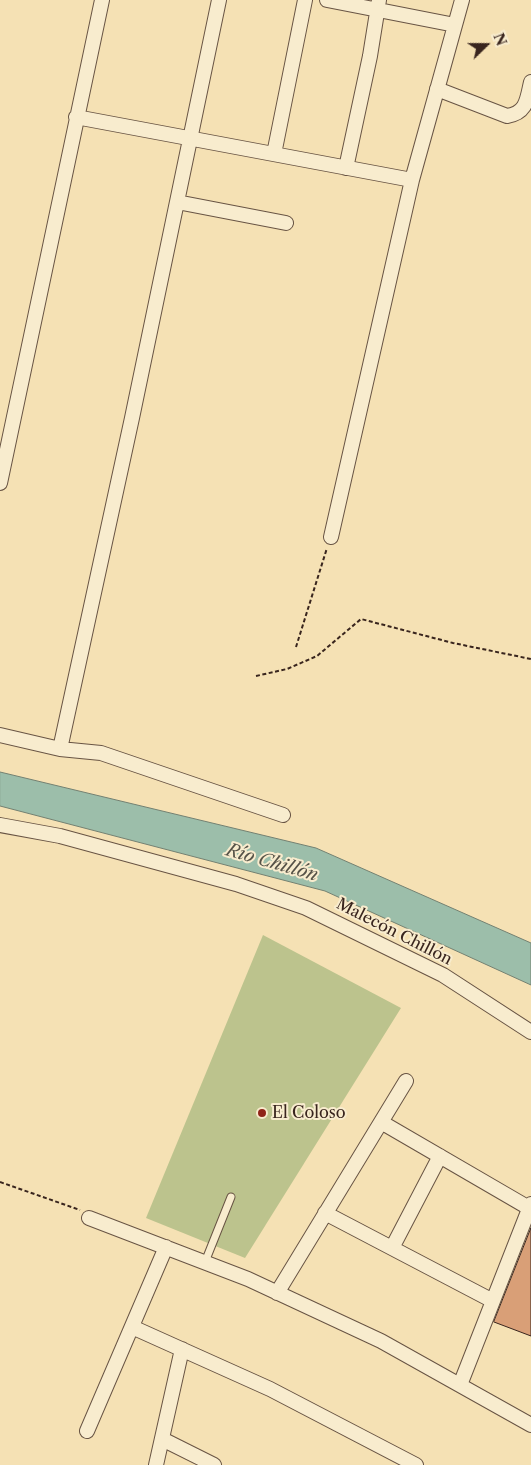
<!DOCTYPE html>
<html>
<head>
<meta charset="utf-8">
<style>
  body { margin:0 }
  #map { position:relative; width:531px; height:1465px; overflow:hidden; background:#f5e1b4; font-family:"Libre Caslon Text",serif }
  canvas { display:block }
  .north { position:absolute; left:461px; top:20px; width:50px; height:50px; -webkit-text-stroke:4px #f8ecce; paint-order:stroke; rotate:68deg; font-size:14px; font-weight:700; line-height:20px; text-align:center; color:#39251e }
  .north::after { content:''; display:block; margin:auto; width:18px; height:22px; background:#39251e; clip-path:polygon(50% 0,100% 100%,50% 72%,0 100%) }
</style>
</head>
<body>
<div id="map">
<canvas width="531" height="1465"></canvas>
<div class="north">N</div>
</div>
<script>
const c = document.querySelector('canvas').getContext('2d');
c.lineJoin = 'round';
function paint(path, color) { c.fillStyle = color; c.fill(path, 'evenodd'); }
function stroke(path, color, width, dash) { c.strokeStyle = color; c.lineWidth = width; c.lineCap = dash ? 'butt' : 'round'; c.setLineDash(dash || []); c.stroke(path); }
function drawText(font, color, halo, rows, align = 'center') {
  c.font = font + ' "Libre Caslon Text",serif'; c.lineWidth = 4; c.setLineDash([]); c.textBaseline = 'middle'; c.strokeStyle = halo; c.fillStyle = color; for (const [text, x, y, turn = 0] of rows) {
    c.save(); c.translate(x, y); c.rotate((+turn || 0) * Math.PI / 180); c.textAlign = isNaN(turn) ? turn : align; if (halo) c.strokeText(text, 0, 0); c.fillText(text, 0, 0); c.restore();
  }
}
paint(new Path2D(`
  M263,935L401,1008L245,1258L146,1218Z`), '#bcc38d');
const water = new Path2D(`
  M0,772L316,848L531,943V985L325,891L0,806Z`);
paint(water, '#9cbeaa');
stroke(water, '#748172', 1);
const building = new Path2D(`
  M531,1228V1336L494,1322Z`);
paint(building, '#d99f77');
stroke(building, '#39251e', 1);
const service = new Path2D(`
  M205,1262L231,1197`);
const minor = new Path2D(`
  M327,0L455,25
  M437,89L507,116C527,113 527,99 531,82
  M76,117L412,180
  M274,154L305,0
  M346,168L370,56L379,0
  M177,202L286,223
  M0,483L102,0
  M331,537L412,180L462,0
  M0,735L60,749L101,753L283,815
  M60,749L132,418L219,0
  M0,825L60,836L236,884L306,908L443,975L531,1032
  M381,1122L529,1208
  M325,1213L493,1301
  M89,1218L248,1279L381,1341L531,1425
  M392,1248L440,1156
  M277,1293L406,1081
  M132,1327L270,1389L416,1465
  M460,1385L531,1204
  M87,1431L166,1247
  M162,1439L214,1465
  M156,1465L182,1349`);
stroke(service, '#685444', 9);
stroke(minor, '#685444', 16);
stroke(new Path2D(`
  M296,647L327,548
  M256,676L287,669L317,656L361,619L453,643L531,659
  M0,1182L80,1210`), '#39251e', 2, [4, 2.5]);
stroke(service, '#f8ecce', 7);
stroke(minor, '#f8ecce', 14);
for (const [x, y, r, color] of [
  [262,1113,5,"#8f2418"]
]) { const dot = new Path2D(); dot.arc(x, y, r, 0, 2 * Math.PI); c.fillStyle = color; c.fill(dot); stroke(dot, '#f8ecce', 2); }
drawText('16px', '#39251e', '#f8ecce', [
  ["Malecón Chillón",394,932,27]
]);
drawText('16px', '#39251e', '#f8ecce', [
  ["El Coloso",272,1113]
], 'left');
drawText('italic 18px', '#575348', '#f8ecce', [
  ["Río Chillón",272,863,16]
]);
</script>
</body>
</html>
